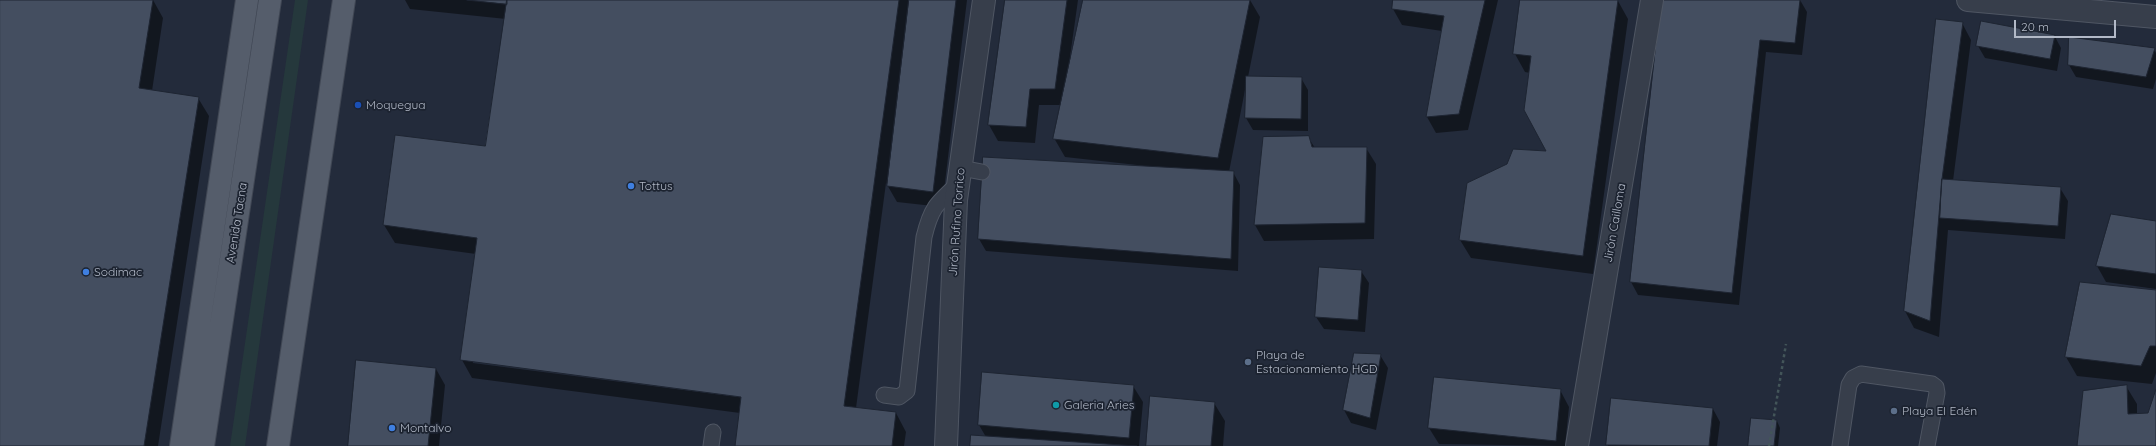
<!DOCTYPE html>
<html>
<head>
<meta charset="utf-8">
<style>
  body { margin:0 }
  #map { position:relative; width:2156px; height:446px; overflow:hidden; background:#232b3b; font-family:Quicksand,sans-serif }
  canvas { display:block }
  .scale { position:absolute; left:2014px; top:20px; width:102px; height:18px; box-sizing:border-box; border:2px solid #b2b9c7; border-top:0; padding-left:5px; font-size:12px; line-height:14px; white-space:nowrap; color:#b2b9c7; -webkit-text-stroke:3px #1c2330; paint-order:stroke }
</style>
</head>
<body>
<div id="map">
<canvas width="2156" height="446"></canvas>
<div class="scale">20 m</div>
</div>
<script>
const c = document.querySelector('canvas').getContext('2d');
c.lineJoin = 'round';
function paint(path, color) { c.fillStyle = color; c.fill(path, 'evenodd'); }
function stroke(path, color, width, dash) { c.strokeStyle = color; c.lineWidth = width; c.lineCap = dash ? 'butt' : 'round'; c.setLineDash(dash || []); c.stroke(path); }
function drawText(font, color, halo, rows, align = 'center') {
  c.font = font + ' Quicksand,sans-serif'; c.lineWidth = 3.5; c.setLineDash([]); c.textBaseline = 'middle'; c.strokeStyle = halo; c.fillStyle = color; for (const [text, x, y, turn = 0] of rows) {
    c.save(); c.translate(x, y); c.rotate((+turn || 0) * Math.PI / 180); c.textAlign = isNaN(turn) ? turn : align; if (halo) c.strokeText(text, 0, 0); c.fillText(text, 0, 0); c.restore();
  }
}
paint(new Path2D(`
  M295,0H308L245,446H230Z`), '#25383c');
paint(new Path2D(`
  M0,0H153L163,18L152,91L198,98L209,116L158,446H0Z
  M405,0H967L942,207L897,202L886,183L856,408L896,413L906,432L904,446H736L740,413L472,378L462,360L476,254L395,243L384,225L486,147L506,19L410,9ZM473,361L746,396V398L473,363Z
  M1006,0H1078L1070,57L1072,58L1084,0H1250L1260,17L1248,77L1301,78L1308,90V131L1253,130L1246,118L1245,90L1229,172H1233L1240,185L1238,271L986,251L979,239L1137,165L1065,157L1054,138L1062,105H1039L1035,143L998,141L989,125Z
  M1394,0H1498L1468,130L1436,133L1427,117L1442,31L1402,25L1393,9Z
  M1521,0L1618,1L1628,19L1593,274L1471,258L1460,240L1548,152L1530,73L1525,72L1515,54Z
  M1662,0H1800L1807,12L1802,55L1766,52L1739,305L1638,295L1631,282Z
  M1962,23L1971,40L1953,181L2060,188L2068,201L2065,239L1948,230L1939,337L1914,328L1905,311Z
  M2054,35L2061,48L2057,71L1985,58L1978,46Z
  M2154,49L2156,53V79L2153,89L2076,77L2069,65Z
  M1308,137L1315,148H1366L1376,164L1374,239L1264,241L1255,225L1264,138Z
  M2156,222V289L2106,282L2097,266Z
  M1361,271L1369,283L1365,332L1324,329L1316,317Z
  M2081,284L2156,291V373L2152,384L2077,376L2066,357Z
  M1380,355L1388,368L1376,430L1351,423L1344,410Z
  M436,369L445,385L439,446H349Z
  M1435,378L1560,390L1569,407L1565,446L1439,444L1429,428Z
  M1133,386L1143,402L1139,446H972L986,437L979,425Z
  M2126,386L2137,404V415L2149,414L2156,392V446H2078Z
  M1612,400L1713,409L1720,422L1717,446H1608Z
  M1214,403L1225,421L1223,446H1147Z
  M1777,421L1780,428L1778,446H1749Z`), '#0007');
const building = new Path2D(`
  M0,0H153L139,88L199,97L144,446H0Z
  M467,0H507V4Z
  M507,0H899L844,406L896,412L892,446H735L741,397L460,360L477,238L383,225L395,135L485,146Z
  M909,0H956L933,192L887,186Z
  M1005,0H1067L1055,89H1030L1026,127L988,125Z
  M1083,0H1250L1218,158L1053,139Z
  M1393,0H1485L1459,114L1426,117L1444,16L1392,9Z
  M1520,0H1618L1583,256L1459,240L1467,183L1507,164L1513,149L1546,151L1524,110L1531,56L1513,54Z
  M1661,0H1800L1795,43L1760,40L1732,293L1630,282Z
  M1936,19L1963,22L1942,179L1930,321L1904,311Z
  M1981,21L2055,35L2050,59L1976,46Z
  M2069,37L2155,48L2146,77L2068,65Z
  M1246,76L1302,77L1301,119L1245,118Z
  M1309,136L1312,147H1367L1365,223L1254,225L1263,137Z
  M983,157L1234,171L1231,259L978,239Z
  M1942,179L2061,187L2058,226L1940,218Z
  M2111,214L2156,221V274L2096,266Z
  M1319,267L1362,270L1358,320L1315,317Z
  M2080,282L2156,290V346H2150L2141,366L2065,357Z
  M1354,353L1381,354L1370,418L1343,410Z
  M356,360L436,368L428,446H348Z
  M982,372L1134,385L1129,438L978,425Z
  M1434,377L1561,389L1556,441L1428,428Z
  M2127,385L2128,414L2148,413L2156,389V446H2077L2083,391Z
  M1150,396L1215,402L1211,446H1146Z
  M1611,398L1713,408L1709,446L1606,445Z
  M1751,418L1777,420L1774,446H1748Z
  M971,435L1137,446H970Z`);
paint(building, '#444e60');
stroke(building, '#1e2532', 1);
const service = new Path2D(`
  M961,168L982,172
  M884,395L899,397L907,391L924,237C931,208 936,204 958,184
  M711,446L713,432
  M1840,446L1849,385L1853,378L1861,374L1932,384L1936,387L1937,393L1927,446`);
const minor = new Path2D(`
  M1968,0L2156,17
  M946,446L956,200L984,0
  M1577,446L1652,0`);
const primary = new Path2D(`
  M181,446L247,0
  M203,446L270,0
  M278,446L344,0`);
stroke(service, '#4f5663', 17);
stroke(minor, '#4f5663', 24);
stroke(primary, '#404754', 24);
stroke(new Path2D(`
  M1769,446L1786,344`), '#435559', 2.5, [3, 3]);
stroke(service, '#373e4b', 15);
stroke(minor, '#373e4b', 22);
stroke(primary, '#555d6b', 22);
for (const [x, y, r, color] of [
  [358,105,4,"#1a4fb4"],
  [631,186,4,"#3f7fe0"],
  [86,272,4,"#3f7fe0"],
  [1248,362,4,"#5c6f8a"],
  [1056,405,4,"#0f9aa8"],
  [1894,411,4,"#5c6f8a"],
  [392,428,4,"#3f7fe0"]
]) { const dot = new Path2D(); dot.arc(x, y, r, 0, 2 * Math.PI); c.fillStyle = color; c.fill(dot); stroke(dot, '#1c2330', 1.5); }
drawText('12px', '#b2b9c7', '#1c2330', [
  ["Moquegua",366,105],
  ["Tottus",639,186],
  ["Sodimac",94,272],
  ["Playa de",1256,355],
  ["Estacionamiento HGD",1256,369],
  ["Galeria Aries",1064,405],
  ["Playa El Edén",1902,411],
  ["Montalvo",400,428]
], 'left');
drawText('12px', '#b2b9c7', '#1c2330', [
  ["Jirón Rufino Torrico",957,222,-86],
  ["Avenida Tacna",237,223,-81],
  ["Jirón Cailloma",1615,223,-80]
]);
</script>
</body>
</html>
